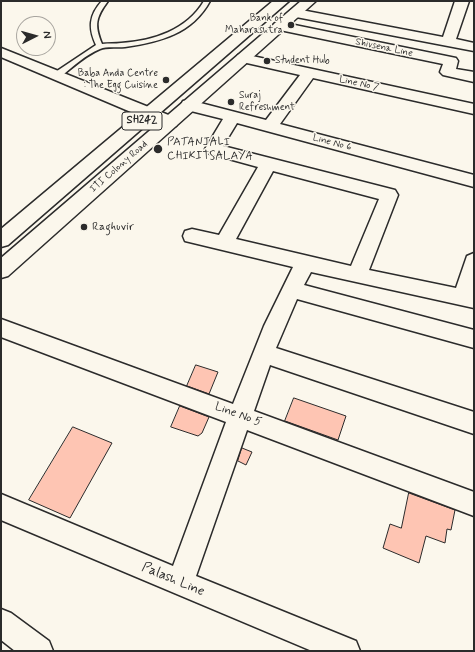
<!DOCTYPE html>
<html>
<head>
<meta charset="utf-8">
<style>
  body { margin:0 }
  #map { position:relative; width:475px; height:652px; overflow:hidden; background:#fbf7ec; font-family:Mynerve,sans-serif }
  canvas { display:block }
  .frame { position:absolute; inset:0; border:2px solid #2b2b2b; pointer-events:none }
  .north { position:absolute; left:16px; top:16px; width:40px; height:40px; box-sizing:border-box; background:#fbf7ec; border:1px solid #a8a59f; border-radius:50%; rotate:84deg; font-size:11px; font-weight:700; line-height:16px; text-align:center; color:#2b2b2b }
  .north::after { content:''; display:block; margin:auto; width:14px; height:18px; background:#2b2b2b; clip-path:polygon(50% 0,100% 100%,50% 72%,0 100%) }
</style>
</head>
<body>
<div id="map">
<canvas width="475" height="652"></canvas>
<div class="frame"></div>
<div class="north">N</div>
</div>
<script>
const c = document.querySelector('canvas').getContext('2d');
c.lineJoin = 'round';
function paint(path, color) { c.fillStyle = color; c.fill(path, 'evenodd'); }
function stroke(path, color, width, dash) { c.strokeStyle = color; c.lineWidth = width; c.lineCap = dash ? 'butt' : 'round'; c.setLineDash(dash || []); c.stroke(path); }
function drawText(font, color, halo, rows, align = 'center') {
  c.font = font + ' Mynerve,sans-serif'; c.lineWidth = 3; c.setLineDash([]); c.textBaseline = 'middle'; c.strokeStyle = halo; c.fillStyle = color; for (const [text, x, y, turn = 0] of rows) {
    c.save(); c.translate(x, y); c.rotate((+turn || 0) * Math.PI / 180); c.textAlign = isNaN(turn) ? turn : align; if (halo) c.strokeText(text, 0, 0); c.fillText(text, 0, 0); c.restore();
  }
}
const building = new Path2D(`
  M196,365L218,372L209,394L187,386Z
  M294,398L346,416L338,440L285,421Z
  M180,406L209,417L202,433L198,436L171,427Z
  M73,427L112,443L70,518L29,500Z
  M242,448L252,452L246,465L238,461Z
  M409,493L455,510L451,530L447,529L445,543L426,536L419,563L383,548L390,524L401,528Z`);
paint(building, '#fec5b3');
stroke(building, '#2b2b2b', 1);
const lane = new Path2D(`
  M102,1H108C96,17 94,25 102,44C109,43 115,44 121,43C153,41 187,30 204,1H210C192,34 160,42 125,47C117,48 107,46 100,49C85,55 73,67 60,77H54V73L96,45C88,28 89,15 102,1Z`);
const street = new Path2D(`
  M455,1H469L456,39L474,43V51L296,17L291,16L289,13L291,10L296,9L443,37Z
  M280,22L456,58L458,61L456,69L474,72V82L443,75L440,72L443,64L275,29L273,26L275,23Z
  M1,48L176,118L178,122L176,126L170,127L164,126L1,57Z
  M243,54L474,104V114L313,78L280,124L474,175V187L237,123L223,146L395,190L398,195L369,270L456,288L467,256L474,253V308L311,272L304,285L474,330V348L297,299L276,348L474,412V434L270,365L254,411L474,492V516L247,430L196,576L356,641L360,651H312L1,520V494L173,566L226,422L1,337V319L233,404L264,326L293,267L185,241L183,236L185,231L192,229L219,235L258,167L207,153L205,149L223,119L183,109L181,105L183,101L189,100L266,120L300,75L238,61L236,58L238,55ZM273,171L379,199L351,266L236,239Z
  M1,609L11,613L49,641L53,651H15L1,640Z`);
const primary = new Path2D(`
  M273,1H289L8,245L1,247V229Z
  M301,1H316L8,276L1,278V258Z`);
stroke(lane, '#2b2b2b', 3);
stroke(street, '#2b2b2b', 3);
stroke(primary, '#2b2b2b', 3);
paint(lane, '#fbf7ec');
paint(street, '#fbf7ec');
paint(primary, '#fbf7ec');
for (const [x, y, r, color] of [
  [291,25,4,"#2b2b2b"],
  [267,61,4,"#2b2b2b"],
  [166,80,4,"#2b2b2b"],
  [231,102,4,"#2b2b2b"],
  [158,149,5,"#2b2b2b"],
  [84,227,4,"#2b2b2b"]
]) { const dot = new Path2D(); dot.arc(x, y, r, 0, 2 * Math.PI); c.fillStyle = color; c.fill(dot); stroke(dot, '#fbf7ec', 1.5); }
drawText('10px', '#2b2b2b', '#fbf7ec', [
  ["Bank of",283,19],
  ["Maharashtra",283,31],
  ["Student Hub",275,61,"left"],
  ["Baba Anda Centre",158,74],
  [": The Egg Cuisine",158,86],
  ["Suraj",239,96,"left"],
  ["Refreshment",239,108,"left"]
], 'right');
drawText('10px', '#2b2b2b', '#fbf7ec', [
  ["Shivsena Line",384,48,12],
  ["Line No 7",359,84,12],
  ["Line No 6",332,143,15],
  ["ITI Colony Road",119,167,-41]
]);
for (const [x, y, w] of [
  [142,121,40]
]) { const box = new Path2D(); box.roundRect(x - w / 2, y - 9, w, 18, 3); c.fillStyle = '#fbf7ec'; c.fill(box); stroke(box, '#2b2b2b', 1); }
drawText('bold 11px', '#2b2b2b', null, [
  ["SH242",142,121]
]);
drawText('12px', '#2b2b2b', '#fbf7ec', [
  ["PATANJALI",167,142],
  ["CHIKITSALAYA",167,156],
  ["Raghuvir",92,227]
], 'left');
drawText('12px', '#2b2b2b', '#fbf7ec', [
  ["Line No 5",238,415,20]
]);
drawText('14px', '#2b2b2b', '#fbf7ec', [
  ["Palash Line",173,580,23]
]);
</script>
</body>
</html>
